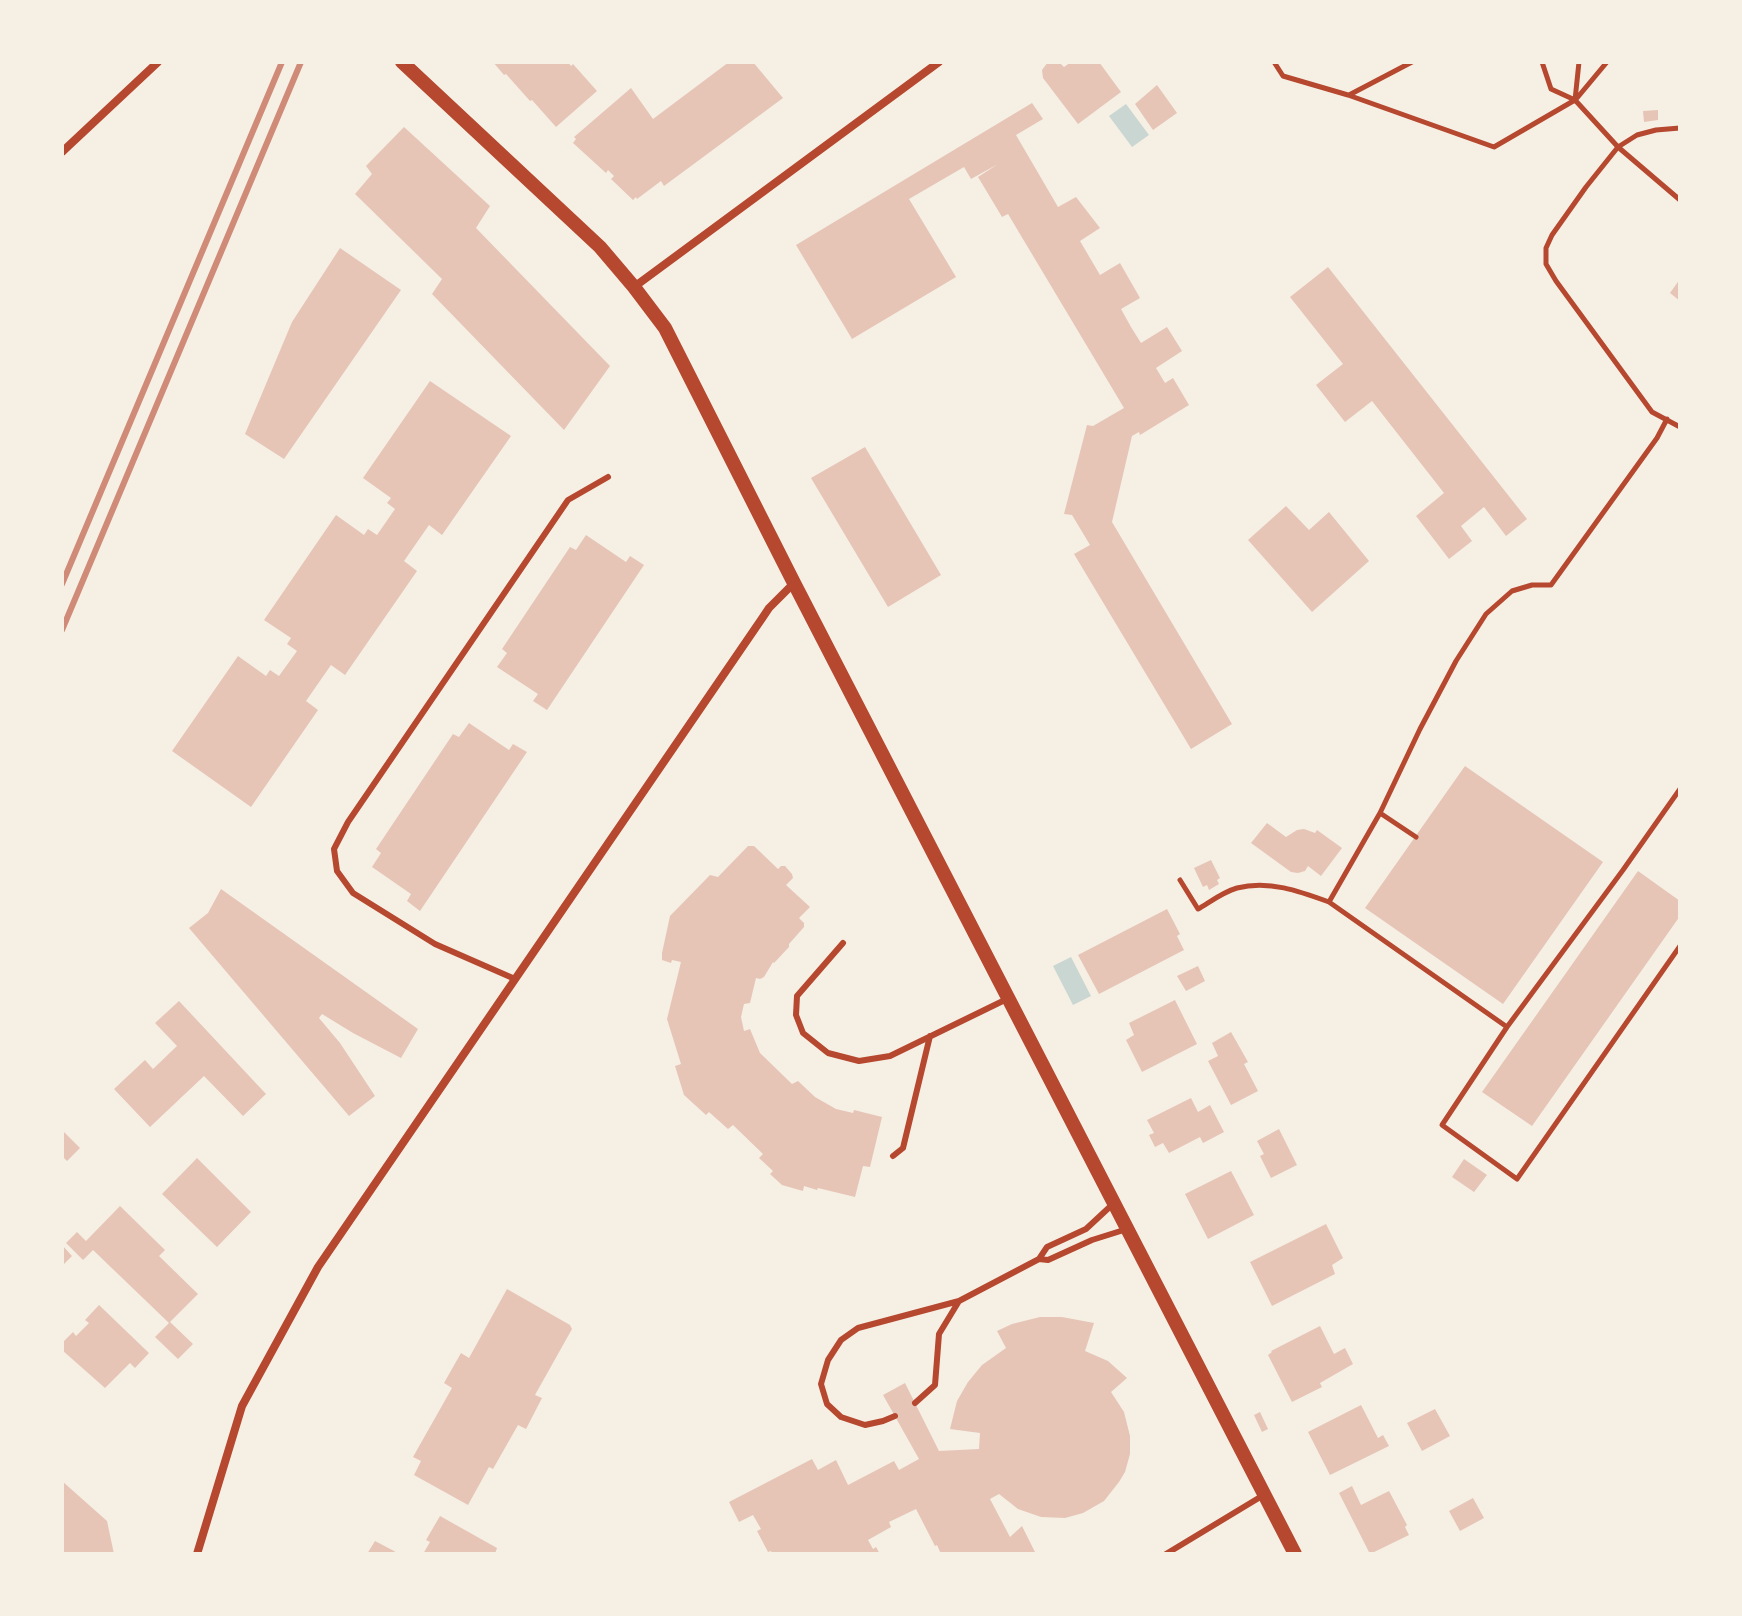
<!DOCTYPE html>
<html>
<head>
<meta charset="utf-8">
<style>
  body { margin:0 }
  #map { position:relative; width:1742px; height:1616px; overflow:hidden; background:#f6efe4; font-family:Barlow,sans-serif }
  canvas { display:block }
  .frame { position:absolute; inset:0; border:64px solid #f6efe4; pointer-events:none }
</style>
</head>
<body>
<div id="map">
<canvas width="1742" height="1616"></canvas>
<div class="frame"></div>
</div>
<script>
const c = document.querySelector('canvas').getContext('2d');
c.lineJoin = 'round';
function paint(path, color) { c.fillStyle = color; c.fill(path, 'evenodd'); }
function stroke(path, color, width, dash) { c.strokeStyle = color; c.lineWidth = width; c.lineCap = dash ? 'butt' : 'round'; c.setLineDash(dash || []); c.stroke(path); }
paint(new Path2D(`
  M1126,104L1149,135L1132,147L1109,116Z
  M1071,957L1091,996L1073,1005L1053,966Z`), '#c9d6d2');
paint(new Path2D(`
  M493,62H568L571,66L573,64L597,91L556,127L532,100L530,101L506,74L504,75Z
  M729,62H753L783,98L664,186L661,181L637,199L636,197L633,200L611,179L614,176L608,170L606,173L573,143L576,139L574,137L631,88L653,119Z
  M1048,62H1059L1064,67L1071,62H1099L1121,92L1078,124L1043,78L1042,70Z
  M1157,85L1177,113L1153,130L1135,104Z
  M1032,103L1043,119L1016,135L1058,207L1076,197L1100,228L1080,241L1100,275L1120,263L1140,298L1121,309L1131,327L1141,343L1167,327L1182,351L1156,368L1165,383L1173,378L1189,405L1140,435L1139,432L1132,436L1112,522L1232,724L1191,749L1074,554L1090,545L1072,515L1064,514L1087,425L1093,426L1124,408L1008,214L1002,217L978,177L998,164L971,179L964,167L909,199L956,277L852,339L796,245Z
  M1658,110V120L1644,122L1643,111Z
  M404,127L490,206L476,228L610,366L564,430L432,294L442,279L355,194L372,174L366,166Z
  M340,248L401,290L284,459L245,434L292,322Z
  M1328,267L1527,519L1506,536L1484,507L1461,526L1472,541L1449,559L1416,516L1444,493L1372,401L1345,422L1316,385L1343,364L1290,297Z
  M1680,279V301L1670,293Z
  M430,381L511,436L442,535L429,525L404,561L417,571L345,675L331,665L306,701L318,710L251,807L172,751L238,656L266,676L270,670L279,676L297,651L287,644L291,638L264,620L336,515L364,535L368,529L377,535L395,509L387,503L391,498L363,478Z
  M865,447L941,575L888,607L811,478Z
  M1286,506L1309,530L1329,512L1369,561L1312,612L1248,540Z
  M586,535L626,562L630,556L644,565L547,710L533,701L538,694L497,667L507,653L502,649L570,547L576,550Z
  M469,723L509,750L513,744L527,752L420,911L407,901L411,894L372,867L381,853L376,849L453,734L459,737Z
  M1465,766L1603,862L1503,1004L1365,908Z
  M1267,823L1286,837L1297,830L1304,829L1315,833L1317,830L1342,848L1321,876L1308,866L1305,871L1298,873L1291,872L1251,843Z
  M748,846H754L778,869L781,866H785L792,874L793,878L786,885L810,907L799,918L804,923V927L789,944V947L774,963L773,962L764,977L760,979L756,978L750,1003L744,1004L741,1017L744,1031L750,1029L760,1053L792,1084L798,1081L815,1097L836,1109L853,1113L854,1110L882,1117L870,1167L863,1166L855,1197L818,1188L817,1190L804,1186L803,1191L782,1185L770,1174L773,1171L759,1158L763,1154L733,1125L728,1129L709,1112L706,1115L684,1095L675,1066L681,1064L667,1019L681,962L672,960L671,963L662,960V953L670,916L710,875L718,877Z
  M1211,860L1220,878L1217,880L1219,884L1209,890L1207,885L1203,887L1194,868Z
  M1638,871L1680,901V916L1532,1126L1482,1092Z
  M221,889L418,1029L401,1058L353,1033L322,1014L319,1018L340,1043L375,1096L349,1116L189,928L208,913Z
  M1167,909L1180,934L1177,936L1184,950L1099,994L1078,955Z
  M1198,966L1205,981L1186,991L1177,976Z
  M1175,1000L1197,1044L1142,1072L1126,1040L1134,1035L1129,1023Z
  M179,1001L266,1094L243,1116L204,1076L150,1127L114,1089L145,1060L153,1069L177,1046L155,1023Z
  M1231,1032L1248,1062L1244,1064L1258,1091L1231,1105L1208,1061L1218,1056L1212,1043Z
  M1191,1098L1198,1112L1210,1105L1224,1132L1203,1143L1200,1137L1169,1153L1163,1143L1155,1147L1149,1135L1154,1133L1147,1120Z
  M1279,1129L1297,1165L1271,1178L1260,1156L1264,1154L1257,1141Z
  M62,1130L80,1148L67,1161L62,1156Z
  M197,1158L251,1212L217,1247L162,1194Z
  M1464,1159L1487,1175L1474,1192L1452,1177Z
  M1231,1171L1254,1215L1208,1239L1185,1194Z
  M120,1206L165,1250L159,1256L198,1294L170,1322L193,1344L178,1359L155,1337L169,1323L93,1250L83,1260L66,1243L77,1232L86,1241Z
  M1326,1224L1343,1258L1332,1265L1335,1274L1272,1306L1250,1262Z
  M62,1245L72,1256L62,1266Z
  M507,1289L570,1325L572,1329L535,1395L542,1398L526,1429L518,1425L493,1469L489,1467L468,1505L414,1475L421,1461L413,1457L452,1388L444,1383L461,1353L469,1358Z
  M99,1305L149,1353L135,1368L130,1363L105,1388L62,1350V1343L73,1332L76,1336L89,1323L85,1320Z
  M1040,1317H1062L1094,1323L1085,1351L1108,1361L1127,1378L1111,1392L1124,1412L1130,1436V1454L1125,1472L1119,1482L1104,1501L1083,1513L1065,1518L1041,1517L1018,1509L999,1494L990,1499L1010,1537L1022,1526L1036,1554H941L937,1545L935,1546L916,1509L889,1522L891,1527L868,1540L873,1549L876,1547L880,1554H772L771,1551L768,1552L757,1531L761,1529L753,1515L739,1522L729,1502L812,1459L818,1470L836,1460L848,1485L894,1461L899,1470L919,1459L883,1395L905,1383L939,1451L979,1449L980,1433L950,1429L957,1401L968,1382L982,1365L1006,1348L997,1331L1012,1324Z
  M1320,1326L1334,1354L1345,1348L1353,1364L1320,1383L1322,1387L1292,1402L1268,1355L1272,1352L1271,1351Z
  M1361,1405L1378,1438L1383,1435L1389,1446L1330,1475L1308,1432Z
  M1435,1409L1450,1436L1422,1451L1407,1423Z
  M1260,1412L1268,1429L1262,1432L1254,1415Z
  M62,1481L107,1521L114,1554H62Z
  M1352,1486L1361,1505L1389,1491L1407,1525L1405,1527L1409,1535L1370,1554L1339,1493Z
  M1473,1498L1484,1518L1460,1531L1449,1511Z
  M440,1516L497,1548L495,1554H423L430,1542L426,1540Z
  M375,1541L394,1551L398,1554H367Z`), '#e6c5b7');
stroke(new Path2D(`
  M1274,62L1283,76L1348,95L1494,147L1575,100L1579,62
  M1542,62L1551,89L1575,100L1618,147L1680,200
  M1349,95L1412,62
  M1577,98L1607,62
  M1680,128L1656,130L1637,135L1618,147L1586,187L1552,235L1546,248V264L1556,281L1652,412L1680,427
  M1680,789L1623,870L1507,1027L1442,1125L1517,1179L1680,946
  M1380,813L1416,837
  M1180,880L1198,909C1210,902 1223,892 1237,888C1269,880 1299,891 1329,902
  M1507,1027L1329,902L1380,813L1420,729L1456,661L1486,614L1512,591L1532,585H1551L1657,438L1667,419`), '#b5482f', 5);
stroke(new Path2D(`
  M843,943L797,996L796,1015L803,1033L828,1053L859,1061L890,1056L1009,998
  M515,979L435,944L353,893L337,871L334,849L348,822L568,500L608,477
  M893,1156L903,1148L930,1036
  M1039,1259L1047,1247L1086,1229L1114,1203
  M959,1301L1039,1259L1048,1260L1092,1240L1127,1229
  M895,1416L883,1421L865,1425L841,1417L827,1404L821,1384L828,1360L841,1340L858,1328L959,1301L939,1334L935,1385L915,1403
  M1166,1554L1262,1496`), '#b5482f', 6);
stroke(new Path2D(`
  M62,152L158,62
  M634,287L939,62
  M197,1554L242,1406L318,1267L763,617L769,608L794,583`), '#b5482f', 8);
stroke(new Path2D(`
  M402,62L600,247L634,287L665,328L794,583L1295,1554`), '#b5482f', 14);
stroke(new Path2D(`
  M62,584L282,62
  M62,630L301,62`), '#cf8b77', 6);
</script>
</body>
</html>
